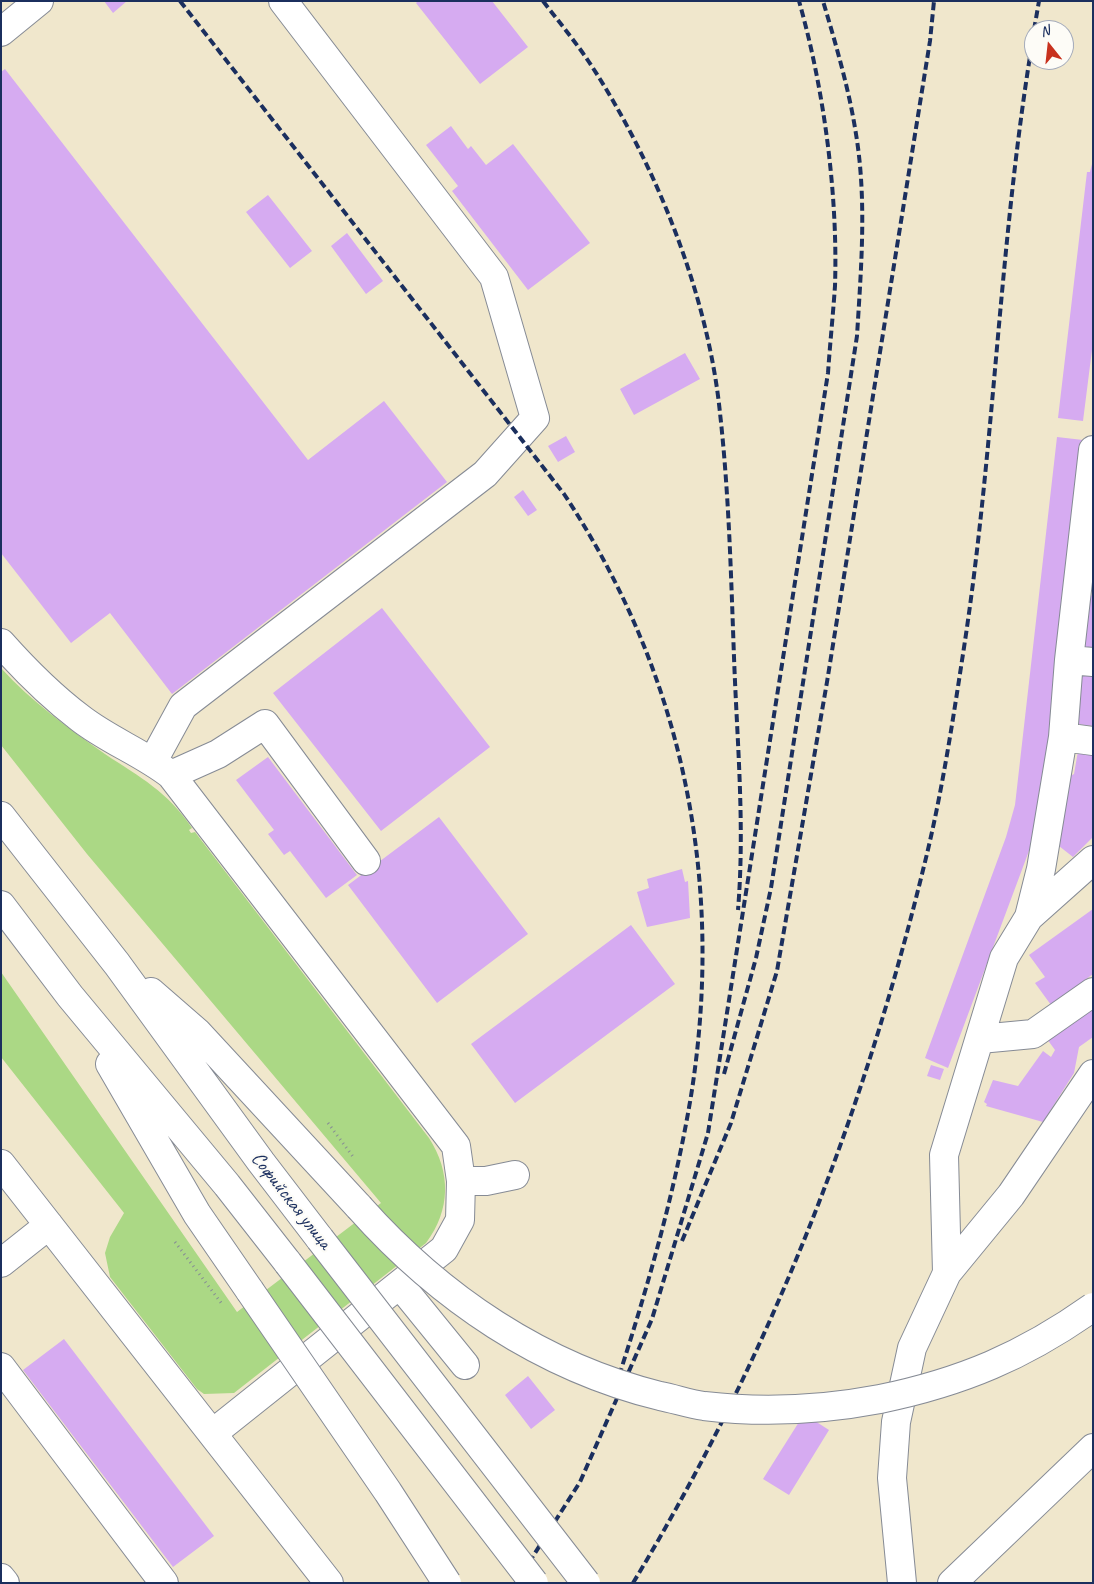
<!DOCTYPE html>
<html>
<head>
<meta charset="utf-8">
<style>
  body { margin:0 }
  #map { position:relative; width:1094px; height:1584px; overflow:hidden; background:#f0e7cc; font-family:Caveat,sans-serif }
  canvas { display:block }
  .frame { position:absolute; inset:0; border:2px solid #1b2f5e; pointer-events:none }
  .north { position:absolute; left:1024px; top:20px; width:50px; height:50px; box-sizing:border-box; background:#fdfcf7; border:1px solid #a3aaba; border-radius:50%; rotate:344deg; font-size:14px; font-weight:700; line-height:20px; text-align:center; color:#1b2f5e }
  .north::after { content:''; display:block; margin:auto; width:18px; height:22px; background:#c8321e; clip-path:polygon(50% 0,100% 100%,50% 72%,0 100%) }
</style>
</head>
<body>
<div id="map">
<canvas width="1094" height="1584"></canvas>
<div class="frame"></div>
<div class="north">N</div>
</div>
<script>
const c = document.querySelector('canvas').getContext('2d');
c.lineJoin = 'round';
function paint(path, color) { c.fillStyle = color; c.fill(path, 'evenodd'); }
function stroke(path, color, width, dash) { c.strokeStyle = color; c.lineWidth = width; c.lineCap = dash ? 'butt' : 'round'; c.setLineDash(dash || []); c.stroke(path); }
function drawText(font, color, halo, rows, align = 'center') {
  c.font = font + ' Caveat,sans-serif'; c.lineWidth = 4.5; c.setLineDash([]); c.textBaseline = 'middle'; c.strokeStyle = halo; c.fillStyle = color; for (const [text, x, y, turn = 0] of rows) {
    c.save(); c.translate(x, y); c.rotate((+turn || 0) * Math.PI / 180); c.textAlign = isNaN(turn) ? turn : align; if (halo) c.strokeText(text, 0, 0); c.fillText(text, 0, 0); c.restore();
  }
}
paint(new Path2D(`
  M1,668C32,702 68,728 105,754C141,778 167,791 192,828L189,830L191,833L195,832L429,1138C451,1172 451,1210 426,1243L234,1393L204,1394L197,1389L110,1277L105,1253L110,1237L124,1213L1,1057V972L237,1312L381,1203L87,854L1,745Z`), '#abd885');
paint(new Path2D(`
  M104,1H127L113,13Z
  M418,1H492L528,47L480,84L416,3Z
  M5,69L308,460L384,401L447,482L172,694L110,613L71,643L1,553V72Z
  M451,126L468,149L471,146L486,165L513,144L590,243L528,290L452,191L458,186L426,145Z
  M1092,164L1093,342L1083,421L1058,418L1087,172H1090Z
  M268,195L312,251L290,268L246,212Z
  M347,233L383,281L366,294L331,246Z
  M685,353L700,379L634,415L620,389Z
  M566,436L575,452L558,462L548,446Z
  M1057,437L1083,440L1042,810L1039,824L948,1068L925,1058L1006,837L1015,805Z
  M523,490L537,510L528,516L514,497Z
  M1090,595L1093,596V648L1084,647Z
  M382,608L490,747L381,831L273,693Z
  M1082,673L1093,674V726L1077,724Z
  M1078,751L1093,753V837L1073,857L1059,846L1070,776L1074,774Z
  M268,757L357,875L326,898L290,851L284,855L268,834L274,830L236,780Z
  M439,817L528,934L437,1003L348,885Z
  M682,869L685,882L688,881L690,918L647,927L637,892L649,888L647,879Z
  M1093,909V974L1051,1005L1035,983L1045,977L1029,955Z
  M631,925L675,984L515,1103L471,1044Z
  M1093,1006V1037L1079,1047L1074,1073L1043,1122L986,1106L987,1104L984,1102L993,1080L1018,1086L1043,1051L1051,1057L1055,1050L1047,1039Z
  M931,1065L944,1069L940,1080L927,1076Z
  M64,1339L214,1536L173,1567L23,1370Z
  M528,1376L555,1410L531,1429L505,1395Z
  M804,1414L829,1430L789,1495L763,1479Z`), '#d6abf1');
const minor = new Path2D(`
  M1,32L39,1
  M1,643C25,670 51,696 80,718C108,740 143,753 171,775L456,1146L461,1181L460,1220L444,1249L213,1433
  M1069,660L1093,662
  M1063,737L1093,741
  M153,761L183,706L485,474L535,418L494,277L283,1
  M171,775L218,754L265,724L366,861
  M1029,917L1093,860
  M980,1039L1033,1034L1093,992
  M1,1164L329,1583
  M461,1181H486L515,1175
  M1,1263L49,1225
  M947,1273L944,1155L1004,958L1029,917L1041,869L1063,737L1069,660L1093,450
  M400,1285L465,1365
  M1,1367L164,1583
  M1,1578L5,1583
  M902,1583L892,1478L896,1422L912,1348L947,1273L1011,1195L1093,1074
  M952,1583L1093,1448`);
const major = new Path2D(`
  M1,816L117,964L261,1162L320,1239
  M1,905L70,996L227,1185L288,1263
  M151,992L197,1032L359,1207
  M110,1064L197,1214L250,1291`);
stroke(minor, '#868b95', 30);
stroke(major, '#868b95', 30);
stroke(new Path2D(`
  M328,1123L354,1158
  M175,1242L222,1304`), '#868b95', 3, [1, 4]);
stroke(minor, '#fff', 28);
stroke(major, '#fff', 28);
stroke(new Path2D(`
  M180,1L564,494C684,675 725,883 691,1096C675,1192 648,1286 618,1379
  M543,1C559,22 575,41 589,62C655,162 708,294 720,413C729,494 731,576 734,657C737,741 745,825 738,910
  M1034,30L1039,1
  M724,1074L756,958L771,888L857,336C861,269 867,201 856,134C849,89 836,45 823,1
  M682,1241L731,1123L777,971L827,682L930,41L934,1
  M516,1583L580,1482L652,1319L708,1133L828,373C830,344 833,315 835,286C838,195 824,89 799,1
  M633,1583C766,1363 862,1120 923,870C941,799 952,726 963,654C995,448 999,238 1034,32`), '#1b2f5e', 4, [8, 4]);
const majorBridge = new Path2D(`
  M359,1207C440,1298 542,1367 660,1396C675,1399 690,1404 704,1406C763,1413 822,1410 880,1399C962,1382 1024,1356 1093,1307
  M320,1239L586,1583
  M288,1263L534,1583
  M250,1291L388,1492L447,1583`);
stroke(majorBridge, '#868b95', 30, []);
stroke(majorBridge, '#fff', 28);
drawText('20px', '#1b2f5e', '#fdfcf7', [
  ["Софийская улица",291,1201,52]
]);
</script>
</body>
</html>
